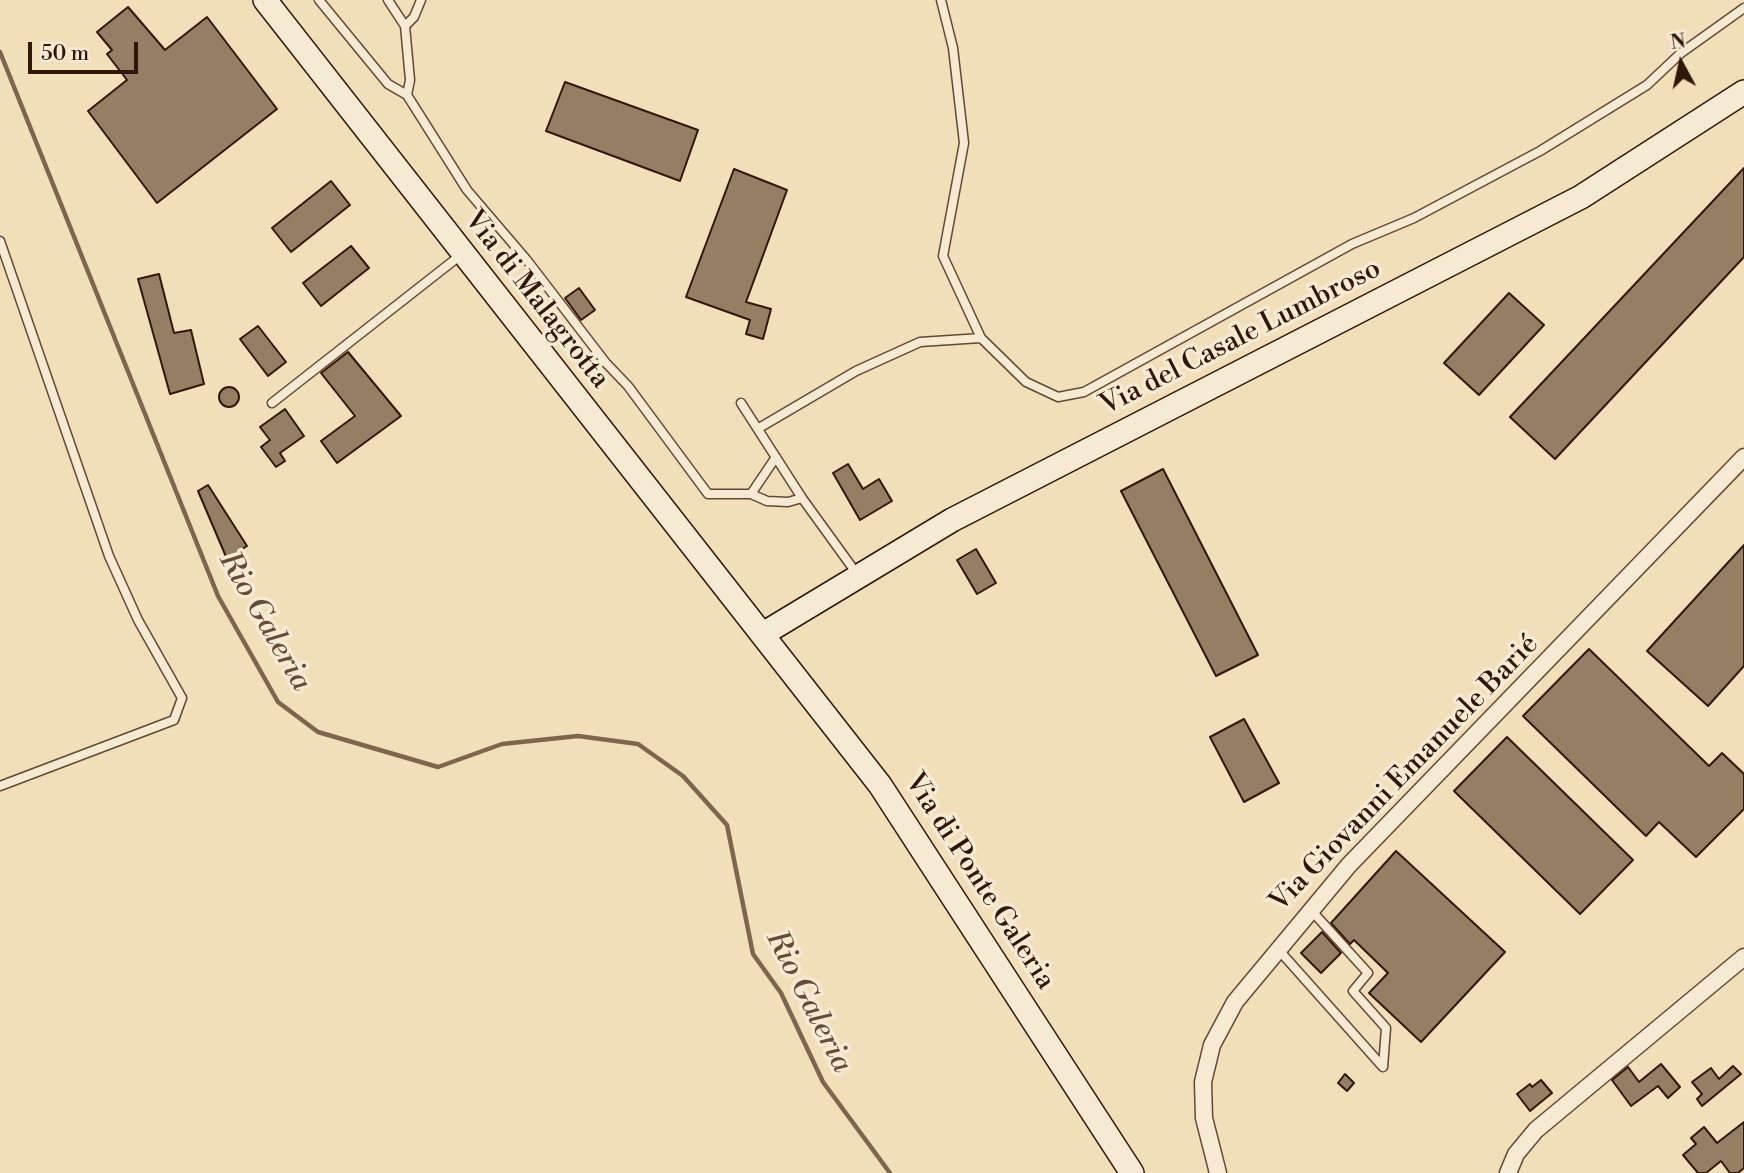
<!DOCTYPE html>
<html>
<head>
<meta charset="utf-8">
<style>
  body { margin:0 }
  #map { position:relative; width:1744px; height:1173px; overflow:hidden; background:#f1dfb9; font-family:"Libre Bodoni",serif }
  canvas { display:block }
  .north { position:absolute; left:1646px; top:28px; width:70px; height:70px; -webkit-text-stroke:5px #f6ead2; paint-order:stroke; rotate:352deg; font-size:19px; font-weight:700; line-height:28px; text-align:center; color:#311707 }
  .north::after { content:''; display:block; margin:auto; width:24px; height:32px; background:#311707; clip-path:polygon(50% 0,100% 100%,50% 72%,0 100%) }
  .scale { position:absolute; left:28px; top:42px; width:110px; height:32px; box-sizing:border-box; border:4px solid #311707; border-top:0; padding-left:9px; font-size:21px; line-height:24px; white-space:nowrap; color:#311707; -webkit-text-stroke:5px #f6ead2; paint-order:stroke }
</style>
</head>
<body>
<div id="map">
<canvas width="1744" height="1173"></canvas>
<div class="north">N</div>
<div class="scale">50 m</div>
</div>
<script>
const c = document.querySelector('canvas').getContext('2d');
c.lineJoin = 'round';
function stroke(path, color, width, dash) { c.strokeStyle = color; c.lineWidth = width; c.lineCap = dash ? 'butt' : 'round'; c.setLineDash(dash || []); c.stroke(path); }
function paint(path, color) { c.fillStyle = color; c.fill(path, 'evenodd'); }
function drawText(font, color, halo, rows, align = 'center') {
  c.font = font + ' "Libre Bodoni",serif'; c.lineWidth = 7; c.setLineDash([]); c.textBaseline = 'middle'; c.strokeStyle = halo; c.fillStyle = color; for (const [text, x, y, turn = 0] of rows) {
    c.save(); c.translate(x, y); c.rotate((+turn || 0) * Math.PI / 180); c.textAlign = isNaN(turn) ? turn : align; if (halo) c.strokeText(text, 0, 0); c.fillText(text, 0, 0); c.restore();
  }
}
stroke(new Path2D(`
  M0,52L218,596L278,702L318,732L438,767L502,744L578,736L638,744L683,776L727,825L753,954L781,993L823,1082L890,1173`), '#7d664d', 4.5);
const building = new Path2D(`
  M128,7L165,50L207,17L277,109L157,203L88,111L127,80L107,54L112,50L97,32Z
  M565,82L698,130L680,181L546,131Z
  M1744,168V257L1555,459L1510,417Z
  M734,169L787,190L746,302L771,309L763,339L746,334L750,320L686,297Z
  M331,181L350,205L291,252L272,228Z
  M351,246L369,268L321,306L303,283Z
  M159,274L174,333L191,330L204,384L170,394L138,279Z
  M579,288L595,310L581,320L565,298Z
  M1509,293L1544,325L1479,395L1444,363Z
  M258,326L286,362L268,376L240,339Z
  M348,352L401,416L337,463L321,441L355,416L321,373Z
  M219 397a10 10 0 1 1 20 0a10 10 0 1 1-20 0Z
  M285,409L304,436L280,453L285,461L276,467L261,447L270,440L260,427Z
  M848,464L863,489L879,479L892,501L860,520L833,473Z
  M1163,469L1258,655L1216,676L1121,491Z
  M208,485L247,546L227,559L198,491Z
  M1744,545V666L1708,706L1647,651Z
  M976,549L996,583L977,594L957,560Z
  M1589,649L1709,766L1722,753L1744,774V809L1696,857L1659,822L1646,836L1523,716Z
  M1244,719L1279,783L1244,802L1210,737Z
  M1507,737L1633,860L1580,914L1454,791Z
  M1396,851L1505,952L1421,1042L1369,993L1388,973L1354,940L1350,944L1331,923Z
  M1322,932L1341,953L1321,973L1301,953Z
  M1661,1064L1680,1087L1668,1098L1658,1086L1631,1106L1612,1080L1628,1067L1639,1082Z
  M1733,1066L1741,1074L1702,1106L1697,1099L1702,1094L1692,1082L1711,1068L1719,1079Z
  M1345,1074L1354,1083L1347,1091L1338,1083Z
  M1541,1080L1552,1093L1530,1111L1517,1094L1530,1084L1532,1087Z
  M1744,1122V1168L1738,1173H1730L1721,1161L1706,1173H1698L1683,1155L1696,1144L1691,1138L1704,1127L1717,1143Z`);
paint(building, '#957f64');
stroke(building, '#311707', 2);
const lane = new Path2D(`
  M319,0L388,84L407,95L467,190L526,259L606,363L628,386L708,494H751L767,501L788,502L802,498
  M388,0L405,26L410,80L407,95
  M941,0L953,48L964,143L943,256L981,338L1026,382L1058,397L1084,392L1352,244L1414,218L1540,151L1647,85L1681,53L1744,8
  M405,26L414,17L421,0
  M0,241L109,556L138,620L182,698L174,720L0,786
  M272,403L462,254
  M741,403L802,498L857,574
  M759,428L856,371L920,342L981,338
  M751,494L776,457
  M1277,948L1383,1067L1386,1028L1353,991L1368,973L1310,909`);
const street = new Path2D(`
  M1218,1173L1204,1118L1203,1082L1212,1045L1235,1002L1349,865L1744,457
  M1508,1173L1516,1154L1536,1130L1744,957`);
const secondary = new Path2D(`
  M265,0L880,785L1132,1173
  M763,634L952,520L1581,197L1744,92`);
stroke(lane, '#614934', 11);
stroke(street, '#614934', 19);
stroke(secondary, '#311707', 26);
stroke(lane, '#f6ead2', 8);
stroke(street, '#f6ead2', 16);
stroke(secondary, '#f6ead2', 23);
drawText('28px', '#311707', '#f6ead2', [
  ["Via di Malagrotta",536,300,52],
  ["Via del Casale Lumbroso",1241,338,-27],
  ["Via Giovanni Emanuele Barié",1405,774,-46],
  ["Via di Ponte Galeria",979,882,57]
]);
drawText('italic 30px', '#644c36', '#f6ead2', [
  ["Rio Galeria",264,622,60],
  ["Rio Galeria",808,1002,63]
]);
</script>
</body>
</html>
